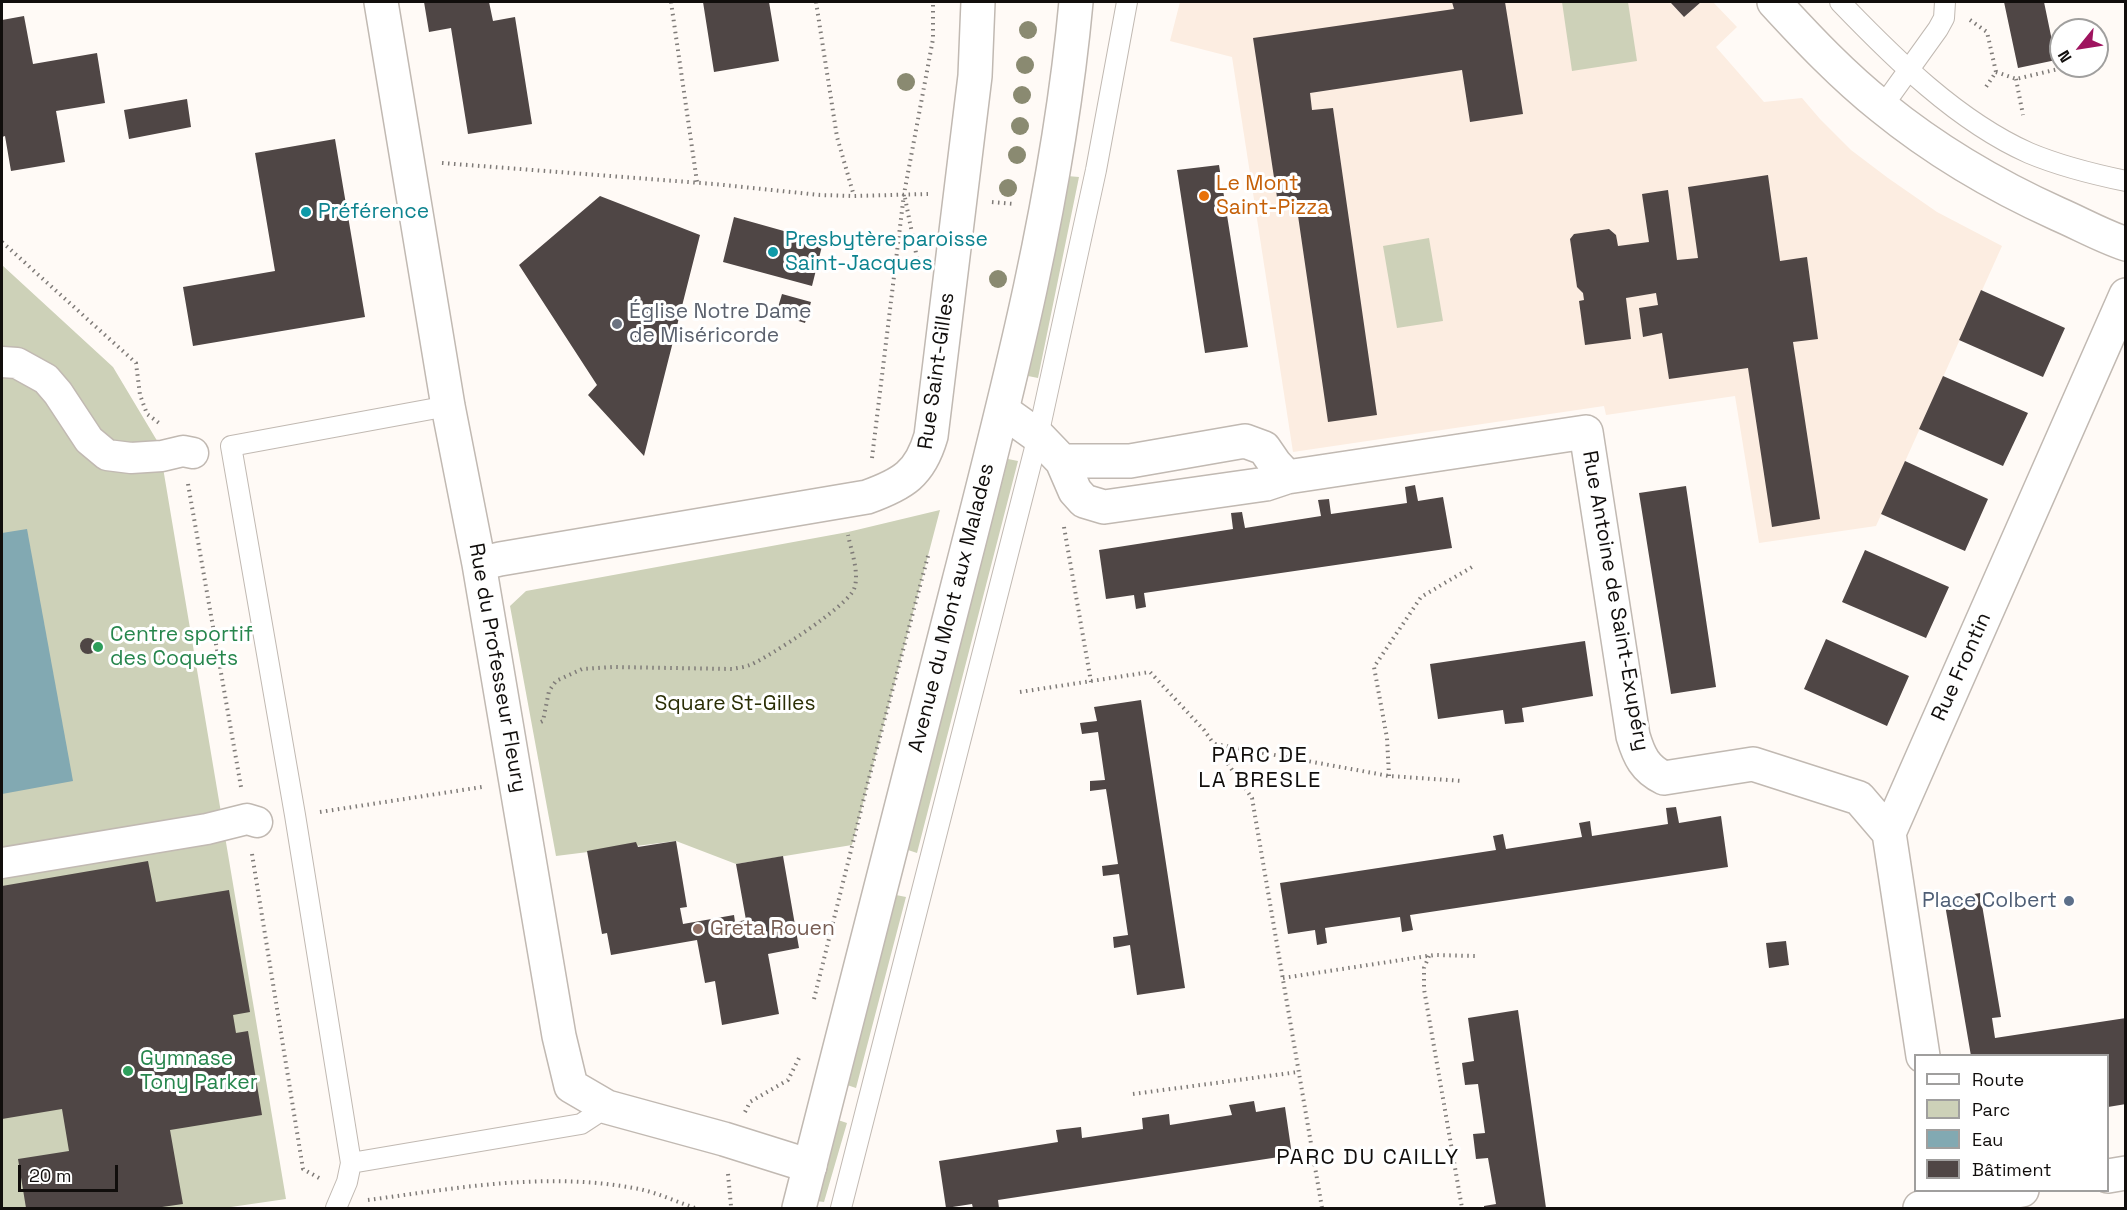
<!DOCTYPE html>
<html>
<head>
<meta charset="utf-8">
<style>
  body { margin:0 }
  #map { position:relative; width:2127px; height:1210px; overflow:hidden; background:#fffaf6; font-family:"Space Grotesk",sans-serif }
  canvas { display:block }
  .frame { position:absolute; inset:0; border:3px solid #110e0c; pointer-events:none }
  .legend { position:absolute; left:1914px; top:1054px; width:195px; height:138px; box-sizing:border-box; background:#fff; border:2px solid #a09f9e; margin:0; padding:8px 10px; list-style:none; font-size:18px; color:#110e0c }
  .legend li { display:flex; align-items:center; gap:12px; height:30px }
  .legend b { width:30px; border:2px solid #a09f9e }
  .north { position:absolute; left:2049px; top:18px; width:60px; height:60px; box-sizing:border-box; background:#fff; border:2px solid #a09f9e; border-radius:50%; rotate:240deg; font-size:16px; font-weight:700; line-height:24px; text-align:center; color:#110e0c }
  .north::after { content:''; display:block; margin:auto; width:21px; height:27px; background:#9f145f; clip-path:polygon(50% 0,100% 100%,50% 72%,0 100%) }
  .scale { position:absolute; left:18px; top:1165px; width:100px; height:27px; box-sizing:border-box; border:3px solid #110e0c; border-top:0; padding-left:8px; font-size:18px; line-height:21px; white-space:nowrap; color:#110e0c; -webkit-text-stroke:4px #fff; paint-order:stroke }
</style>
</head>
<body>
<div id="map">
<canvas width="2127" height="1210"></canvas>
<div class="frame"></div>
<ul class="legend">
<li><b style="height:8px;background:#fff"></b>Route</li>
<li><b style="height:16px;background:#cdd1b8"></b>Parc</li>
<li><b style="height:16px;background:#82a9b2"></b>Eau</li>
<li><b style="height:16px;background:#4f4645"></b>Bâtiment</li>
</ul>
<div class="north">N</div>
<div class="scale">20 m</div>
</div>
<script>
const c = document.querySelector('canvas').getContext('2d');
c.lineJoin = 'round';
function paint(path, color) { c.fillStyle = color; c.fill(path, 'evenodd'); }
function stroke(path, color, width, dash) { c.strokeStyle = color; c.lineWidth = width; c.lineCap = dash ? 'butt' : 'round'; c.setLineDash(dash || []); c.stroke(path); }
function drawText(font, color, halo, rows, align = 'center') {
  c.font = font + ' "Space Grotesk",sans-serif'; c.lineWidth = 6; c.setLineDash([]); c.textBaseline = 'middle'; c.strokeStyle = halo; c.fillStyle = color; for (const [text, x, y, turn = 0] of rows) {
    c.save(); c.translate(x, y); c.rotate((+turn || 0) * Math.PI / 180); c.textAlign = isNaN(turn) ? turn : align; if (halo) c.strokeText(text, 0, 0); c.fillText(text, 0, 0); c.restore();
  }
}
paint(new Path2D(`
  M1180,2H1672L1671,3L1684,17L1701,2H1713L1737,27L1716,47L1764,102L1802,98L1820,119L1851,150L1888,178L1937,212L2002,246L1876,526L1759,543L1735,396L1606,415L1604,406L1293,452L1232,57L1170,41Z`), '#fcede1');
paint(new Path2D(`
  M1562,2H1628L1637,61L1572,71Z
  M1067,176L1079,177L1038,378L1028,376Z
  M1429,238L1443,321L1397,328L1383,246Z
  M2,265L113,367L159,444L286,1199L224,1208H2Z
  M1008,459L1018,461L917,853L908,850Z
  M940,510L852,845L736,864L676,841L556,856L510,606L526,591L848,532Z
  M896,895L906,897L856,1088L847,1085Z
  M838,1120L847,1123L824,1202L816,1201Z`), '#cdd1b8');
paint(new Path2D(`
  M27,529L73,781L2,794V533Z`), '#82a9b2');
paint(new Path2D(`
  M424,2H489L493,21L515,17L532,124L468,134L451,28L429,32Z
  M703,2H769L779,61L714,72Z
  M1452,2H1505L1523,114L1470,122L1462,70L1310,93L1312,110L1333,108L1377,415L1328,422L1296,202L1278,204L1253,38L1454,9Z
  M1672,2H1701L1684,17L1671,3Z
  M2004,2H2044L2056,60L2018,68Z
  M24,16L33,64L97,53L105,103L56,111L65,162L11,171L5,136L2,137V20Z
  M187,99L191,127L129,139L124,110Z
  M335,139L365,317L193,346L183,287L275,271L255,153Z
  M1219,165L1248,347L1205,353L1177,170Z
  M1768,175L1780,261L1807,257L1818,339L1793,342L1820,519L1772,527L1748,368L1669,379L1662,333L1643,337L1639,308L1658,305L1656,293L1626,298L1631,339L1585,345L1579,301L1584,300L1583,293L1577,287L1570,239L1574,234L1609,229L1616,235L1618,246L1649,242L1642,194L1668,190L1677,260L1698,258L1688,187Z
  M600,196L700,235L644,456L588,395L597,385L519,265Z
  M734,217L823,242L812,286L723,262Z
  M1981,290L2065,328L2043,377L1959,340Z
  M782,294L811,302L805,323L776,314Z
  M1943,376L2028,413L2003,466L1919,429Z
  M1905,461L1988,499L1965,551L1881,514Z
  M1415,485L1418,501L1443,497L1452,548L1144,593L1146,607L1136,609L1134,595L1106,599L1099,550L1233,529L1231,513L1242,512L1245,528L1321,516L1318,500L1329,499L1331,514L1407,503L1405,487Z
  M1686,486L1716,687L1671,694L1639,493Z
  M1865,550L1949,587L1926,638L1842,602Z
  M80 646a8 8 0 1 1 16 0a8 8 0 1 1-16 0Z
  M1826,639L1909,676L1887,726L1804,689Z
  M1585,641L1593,696L1522,708L1524,722L1505,724L1503,710L1438,719L1430,664Z
  M1141,700L1185,988L1137,995L1130,945L1114,948L1113,937L1128,935L1119,874L1103,876L1102,866L1118,864L1106,789L1090,791V781L1105,780L1098,732L1082,734L1080,723L1097,721L1094,707Z
  M1676,807L1679,823L1721,816L1728,867L1410,915L1413,930L1402,932L1400,917L1325,928L1327,943L1317,945L1315,930L1288,934L1280,883L1496,850L1493,836L1503,834L1506,849L1582,837L1579,823L1590,821L1592,836L1668,824L1666,808Z
  M676,841L687,907L680,908L683,924L734,915L735,922L746,920L736,864L783,856L799,948L768,954L779,1014L722,1025L715,981L705,983L697,940L611,955L607,933L602,934L587,851L636,842L638,847Z
  M148,861L156,902L229,890L250,1012L233,1015L236,1033L248,1031L262,1115L170,1130L183,1204L155,1208H26L18,1159L69,1151L62,1109L2,1119V886Z
  M1980,893L2001,1017L1992,1018L1995,1038L2126,1018V1104L2108,1107V1056H1971L1944,899Z
  M1786,941L1789,965L1769,968L1766,943Z
  M1518,1010L1546,1208H1484V1206L1496,1204L1488,1158L1476,1159L1473,1134L1485,1133L1478,1084L1465,1085L1462,1063L1474,1061L1468,1018Z
  M1254,1101L1256,1112L1285,1107L1292,1155L998,1200L999,1208H973L972,1204L946,1208L939,1161L1058,1142L1056,1130L1081,1127L1082,1138L1143,1129L1142,1118L1169,1114L1170,1125L1232,1115L1229,1105Z`), '#4f4645');
const service = new Path2D(`
  M1840,2C1894,58 1957,121 2029,153C2060,166 2092,174 2126,181
  M1882,107L1938,29L1944,18L1945,2
  M448,406L231,446L295,815L351,1163L581,1124L607,1107
  M336,1208L347,1182L351,1163
  M841,1208L1038,436L1096,170L1127,2`);
const pedestrian = new Path2D(`
  M2,362L17,363L46,379L58,393L89,440L107,455L131,458L162,456L183,451L193,453
  M2,863L207,829L247,819L257,822`);
const minor = new Path2D(`
  M381,2L448,406L479,564L559,1036L571,1086L607,1107L724,1139L810,1166
  M1774,2C1808,39 1843,76 1882,107C1936,151 1996,186 2058,214C2081,224 2102,236 2126,244
  M1003,411L1038,436L1062,461
  M1287,477L1275,464L1264,448L1245,441L1130,461H1062L1075,491L1084,501L1104,507L1266,484L1287,477L1586,432L1633,736C1639,756 1645,769 1664,778L1753,764L1859,798L1889,833
  M479,564L500,559L867,497C903,484 920,474 931,436L975,76L978,2
  M1923,1056L1889,833L2126,295
  M2108,1176L2126,1173
  M1920,1208L2022,1190`);
const tertiary = new Path2D(`
  M799,1208C852,999 906,790 959,581C1008,390 1058,198 1076,2`);
stroke(service, '#c1b9b2', 22);
stroke(pedestrian, '#c1b9b2', 33);
stroke(minor, '#c1b9b2', 36);
stroke(tertiary, '#c1b9b2', 36);
stroke(new Path2D(`
  M671,2L697,182
  M816,2L837,137L854,196
  M1970,20L1987,32L1996,72L1984,90
  M2097,60L2104,58
  M1996,72L2016,79L2071,66
  M2016,79L2023,115
  M442,163L714,184L820,195L854,196L928,194
  M905,198L917,258
  M992,202L1014,204
  M2,242L136,363L140,395L147,414L159,423
  M872,458L904,194L933,39V2
  M188,484L241,787
  M1064,527L1091,682
  M1020,692L1150,672L1204,730L1252,798L1322,1208
  M541,722L543,721L549,691L556,681L582,669L613,667L732,669C738,668 745,667 750,665C769,657 848,606 854,589C860,574 851,550 848,535
  M1215,744L1389,776L1463,781
  M1389,776L1387,738L1374,667L1421,597L1472,567
  M320,812L482,787
  M252,854L303,1169L319,1178
  M1429,956L1424,968V989L1462,1208
  M1283,978L1434,955L1477,956
  M814,999L867,786L928,556
  M1133,1094L1298,1072
  M745,1112L750,1102L788,1080L800,1056
  M728,1174L731,1206L728,1208
  M368,1200C458,1188 548,1171 639,1189C658,1193 677,1202 695,1208`), '#7f7b78', 4, [1.5, 4.5]);
stroke(service, '#fff', 20);
stroke(pedestrian, '#fff', 30);
stroke(minor, '#fff', 33);
stroke(tertiary, '#fff', 33);
c.fillStyle = '#8a8a71';
for (const [x, y] of [
  [1028,30],
  [1025,65],
  [906,82],
  [1022,95],
  [1020,126],
  [1017,155],
  [1008,188],
  [998,279]
]) { c.beginPath(); c.arc(x, y, 9, 0, 2 * Math.PI); c.fill(); }
for (const [x, y, r, color] of [
  [1204,196,6,"#e8710a"],
  [306,212,6,"#0f9aa8"],
  [773,252,6,"#0f9aa8"],
  [617,324,6,"#6b7280"],
  [98,647,6,"#2e9e5b"],
  [2069,901,6,"#5c6f8a"],
  [698,929,6,"#8d6e63"],
  [128,1071,6,"#2e9e5b"]
]) { const dot = new Path2D(); dot.arc(x, y, r, 0, 2 * Math.PI); c.fillStyle = color; c.fill(dot); stroke(dot, '#fff', 2); }
drawText('21px', '#c56008', '#fff', [
  ["Le Mont",1216,184],
  ["Saint-Pizza",1216,208]
], 'left');
drawText('21px', '#0d838f', '#fff', [
  ["Préférence",318,212],
  ["Presbytère paroisse",785,240],
  ["Saint-Jacques",785,264]
], 'left');
drawText('21px', '#5b616d', '#fff', [
  ["Église Notre Dame",629,312],
  ["de Miséricorde",629,336]
], 'left');
drawText('21px', '#110e0c', '#fff', [
  ["Rue Saint-Gilles",937,371,-82],
  ["Rue Antoine de Saint-Exupéry",1615,601,80],
  ["Avenue du Mont aux Malades",952,608,-76],
  ["Rue Frontin",1962,667,-66],
  ["Rue du Professeur Fleury",497,668,80]
]);
drawText('21px', '#27864d', '#fff', [
  ["Centre sportif",110,635],
  ["des Coquets",110,659],
  ["Gymnase",140,1059],
  ["Tony Parker",140,1083]
], 'left');
drawText('21px', '#2a2e05', '#fff', [
  ["Square St-Gilles",735,704]
]);
drawText('21px', '#4e5e75', '#fff', [
  ["Place Colbert",2057,901]
], 'right');
drawText('21px', '#785e54', '#fff', [
  ["Greta Rouen",710,929]
], 'left');
c.letterSpacing = '1.5px';
drawText('22px', '#110e0c', '#fff', [
  ["PARC DE",1260,756],
  ["LA BRESLE",1260,781],
  ["PARC DU CAILLY",1368,1158]
]);
c.letterSpacing = '0px';
</script>
</body>
</html>
